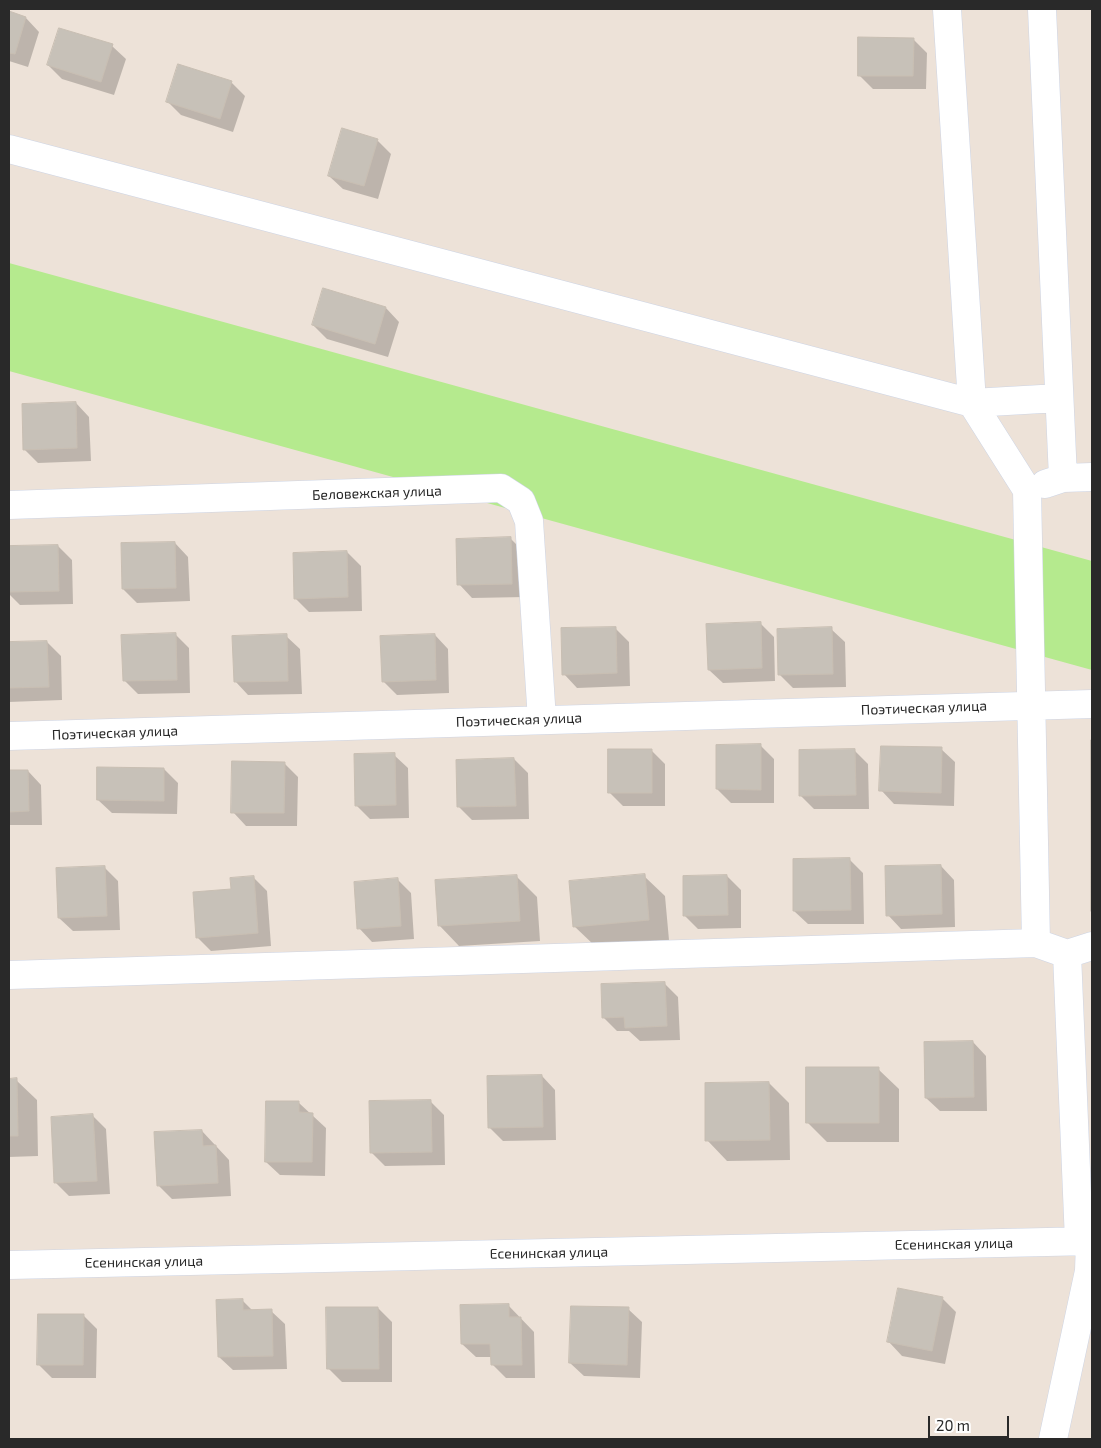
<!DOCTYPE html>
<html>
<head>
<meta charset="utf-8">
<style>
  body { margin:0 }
  #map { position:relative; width:1101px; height:1448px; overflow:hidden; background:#ede2d8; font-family:"Exo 2",sans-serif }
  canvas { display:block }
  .frame { position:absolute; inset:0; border:10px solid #292929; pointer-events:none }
  .scale { position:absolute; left:928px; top:1416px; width:81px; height:22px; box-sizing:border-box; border:2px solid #292929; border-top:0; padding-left:6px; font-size:15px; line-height:18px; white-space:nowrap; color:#292929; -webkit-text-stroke:4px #fff; paint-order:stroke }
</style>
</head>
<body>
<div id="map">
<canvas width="1101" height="1448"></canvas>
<div class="frame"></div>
<div class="scale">20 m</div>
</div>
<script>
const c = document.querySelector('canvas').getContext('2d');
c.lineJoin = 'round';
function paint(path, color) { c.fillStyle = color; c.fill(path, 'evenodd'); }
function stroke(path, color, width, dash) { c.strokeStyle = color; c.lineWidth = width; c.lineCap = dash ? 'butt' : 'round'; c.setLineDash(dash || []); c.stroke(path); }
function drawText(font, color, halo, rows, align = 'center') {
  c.font = font + ' "Exo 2",sans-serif'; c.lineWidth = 4.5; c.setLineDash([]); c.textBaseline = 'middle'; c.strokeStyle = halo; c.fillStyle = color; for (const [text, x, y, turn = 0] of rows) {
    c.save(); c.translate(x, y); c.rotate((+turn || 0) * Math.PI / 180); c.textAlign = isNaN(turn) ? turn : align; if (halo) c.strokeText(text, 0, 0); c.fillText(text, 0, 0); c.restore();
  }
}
paint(new Path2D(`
  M9,263L1092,561V670L9,371Z`), '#b5ea8e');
paint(new Path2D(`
  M9,13L26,18L39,32L28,67L9,61Z
  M913,39L927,53L926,89H873L859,75Z
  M112,46L126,59L114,95L62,79L48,65Z
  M231,82L245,96L233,132L181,115L168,102Z
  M377,140L391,154L378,199L343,189L329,176Z
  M324,289L386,308L399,322L388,357L327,339L313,325Z
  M76,403L89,417L91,461L38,463L24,449Z
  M510,538L524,552L525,597L472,598L459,584Z
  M175,543L188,557L190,601L137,603L123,589Z
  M58,546L72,560L73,604L20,605L9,594V547Z
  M347,552L361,566L362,611L309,612L295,598Z
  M760,623L774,637L775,681L723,683L709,670Z
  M615,628L629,642L630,686L577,688L564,674Z
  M831,629L845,642L846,687L793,688L780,675Z
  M176,635L189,648L190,693L138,694L124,680Z
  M435,635L448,649L449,693L397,695L383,681Z
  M286,636L300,649L302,694L248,695L235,681Z
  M47,642L61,656L62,700L9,702V643Z
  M761,746L774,759V803H731L717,789Z
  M941,749L955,762L954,806L894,804L881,790Z
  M651,750L665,764V806H623L609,792Z
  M855,751L868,764L869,809H814L800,795Z
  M394,755L408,768L409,818L370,819L356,805Z
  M514,759L528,773L529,819L472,820L459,807Z
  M284,763L298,777L297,826H246L233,812Z
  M164,769L178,783L177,814L112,813L98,800Z
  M28,771L41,785L42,825H9V772Z
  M850,860L863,873L864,924H808L794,911Z
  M941,866L954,880L955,927L901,929L888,915Z
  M104,867L118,881L120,930L73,931L59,918Z
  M644,876L665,896L669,940L595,946L574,926Z
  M727,876L741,890V928L698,929L684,915Z
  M253,877L267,891L271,946L211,951L197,937Z
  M517,877L537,897L540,941L459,946L439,925Z
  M397,879L411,893L414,939L372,942L359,928Z
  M664,983L678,997L680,1040L640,1041L629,1031H617L603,1017Z
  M973,1042L986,1056L987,1111H940L926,1098Z
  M878,1069L899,1089V1142H827L807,1122Z
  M542,1076L555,1090L556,1140L503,1141L489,1127Z
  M9,1080H16L37,1100L38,1156L9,1157Z
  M769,1083L789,1103L790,1160L727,1161L707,1140Z
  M431,1102L444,1115L445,1165L385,1166L371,1152Z
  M299,1103L326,1128L325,1176L280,1175L266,1162Z
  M93,1116L106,1129L110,1194L69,1196L55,1182Z
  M202,1131L229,1160L231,1196L172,1199L158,1185Z
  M942,1298L956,1312L945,1364L902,1356L889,1342Z
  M243,1301L253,1311H271L285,1324L287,1369L233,1370L219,1357Z
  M508,1305L534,1332L535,1378H506L492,1364V1357H476L462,1344Z
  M378,1308L392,1322V1382H342L328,1368Z
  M628,1309L642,1322L640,1378L584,1376L570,1363Z
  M83,1315L97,1329L96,1378H52L39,1365Z`), '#0003');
const building = new Path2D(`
  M9,11L26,17L15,54L9,53Z
  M59,28L113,44L101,82L47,65Z
  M858,37L914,38L913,76H858Z
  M178,64L232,81L220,119L166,102Z
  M342,128L378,139L364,186L328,176Z
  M323,288L386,307L375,344L312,325Z
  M76,402L77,448L23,450L22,404Z
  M511,537L512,584L457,585L456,539Z
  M175,542L176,588L122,589L121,543Z
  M58,545L59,591L9,592V546Z
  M347,551L348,597L294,599L293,553Z
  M761,622L762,668L708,670L706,624Z
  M616,627L617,673L562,675L561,628Z
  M832,627L833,674L778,675L777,629Z
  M176,633L177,680L123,681L121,635Z
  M287,634L288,681L234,682L232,636Z
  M435,634L436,680L382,682L380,636Z
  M47,641L49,687L9,688V642Z
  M1091,740H1092L1091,911Z
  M761,744V790L716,789V745Z
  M881,746L942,747L941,793L879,791Z
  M608,749H652V793H608Z
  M855,749L856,795L799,796V750Z
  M395,753L396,805L355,806L354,754Z
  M514,758L516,806L457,807L456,760Z
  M232,761L285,762L284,813H231Z
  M97,767L164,768V801L97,800Z
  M9,770H28L29,811L9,812Z
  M850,858L851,910L793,911V859Z
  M941,865L942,914L886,916L885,866Z
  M105,866L107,916L58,918L56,868Z
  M645,874L649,920L573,927L569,881Z
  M517,875L520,921L438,926L435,880Z
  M727,875L728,915L683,916V876Z
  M254,876L258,933L196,938L193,892L231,889L230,878Z
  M398,878L401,926L357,929L354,882Z
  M665,982L667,1026L625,1028L624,1017L602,1018L601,984Z
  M973,1041L974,1097L925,1098L924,1042Z
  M806,1067H879V1123H806Z
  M542,1075L543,1127L488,1128L487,1076Z
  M17,1078L18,1136H9V1079Z
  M769,1082L770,1140L705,1141V1083Z
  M431,1100L432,1152L370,1153L369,1101Z
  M266,1101H299V1112L313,1113L312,1162H265Z
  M93,1114L97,1181L54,1183L51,1117Z
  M202,1130L203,1146L216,1145L218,1183L157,1186L154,1132Z
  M898,1288L943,1297L932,1351L887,1342Z
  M243,1299V1310L272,1309L273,1356L218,1357L216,1300Z
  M509,1304V1317H521L522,1365H491L490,1344H461L460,1305Z
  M571,1306L629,1307L627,1365L569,1363Z
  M326,1307H378L379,1369H327Z
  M38,1314H84L83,1365H37Z`);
paint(building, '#c7c1b8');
stroke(building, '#c8beb2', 1);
const minor = new Path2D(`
  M947,9L972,403L1027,490L1036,943
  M1042,9L1063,478
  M9,149L972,403L1059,398
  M1045,484L1063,478L1092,477
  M9,505L501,488L521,501L529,521L542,720
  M9,736L1092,704
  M1067,954L1079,1241
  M9,975L1036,943L1067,954L1092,946
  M9,1265L1092,1241
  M1053,1439L1089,1271L1090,1241`);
stroke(minor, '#cdd4e4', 29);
stroke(minor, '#fff', 28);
drawText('14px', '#292929', '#fff', [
  ["Беловежская улица",377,493,-2],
  ["Поэтическая улица",924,708,-2],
  ["Поэтическая улица",519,720,-2],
  ["Поэтическая улица",115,733,-2],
  ["Есенинская улица",954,1244,-1],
  ["Есенинская улица",549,1253,-1],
  ["Есенинская улица",144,1262,-1]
]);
</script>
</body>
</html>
